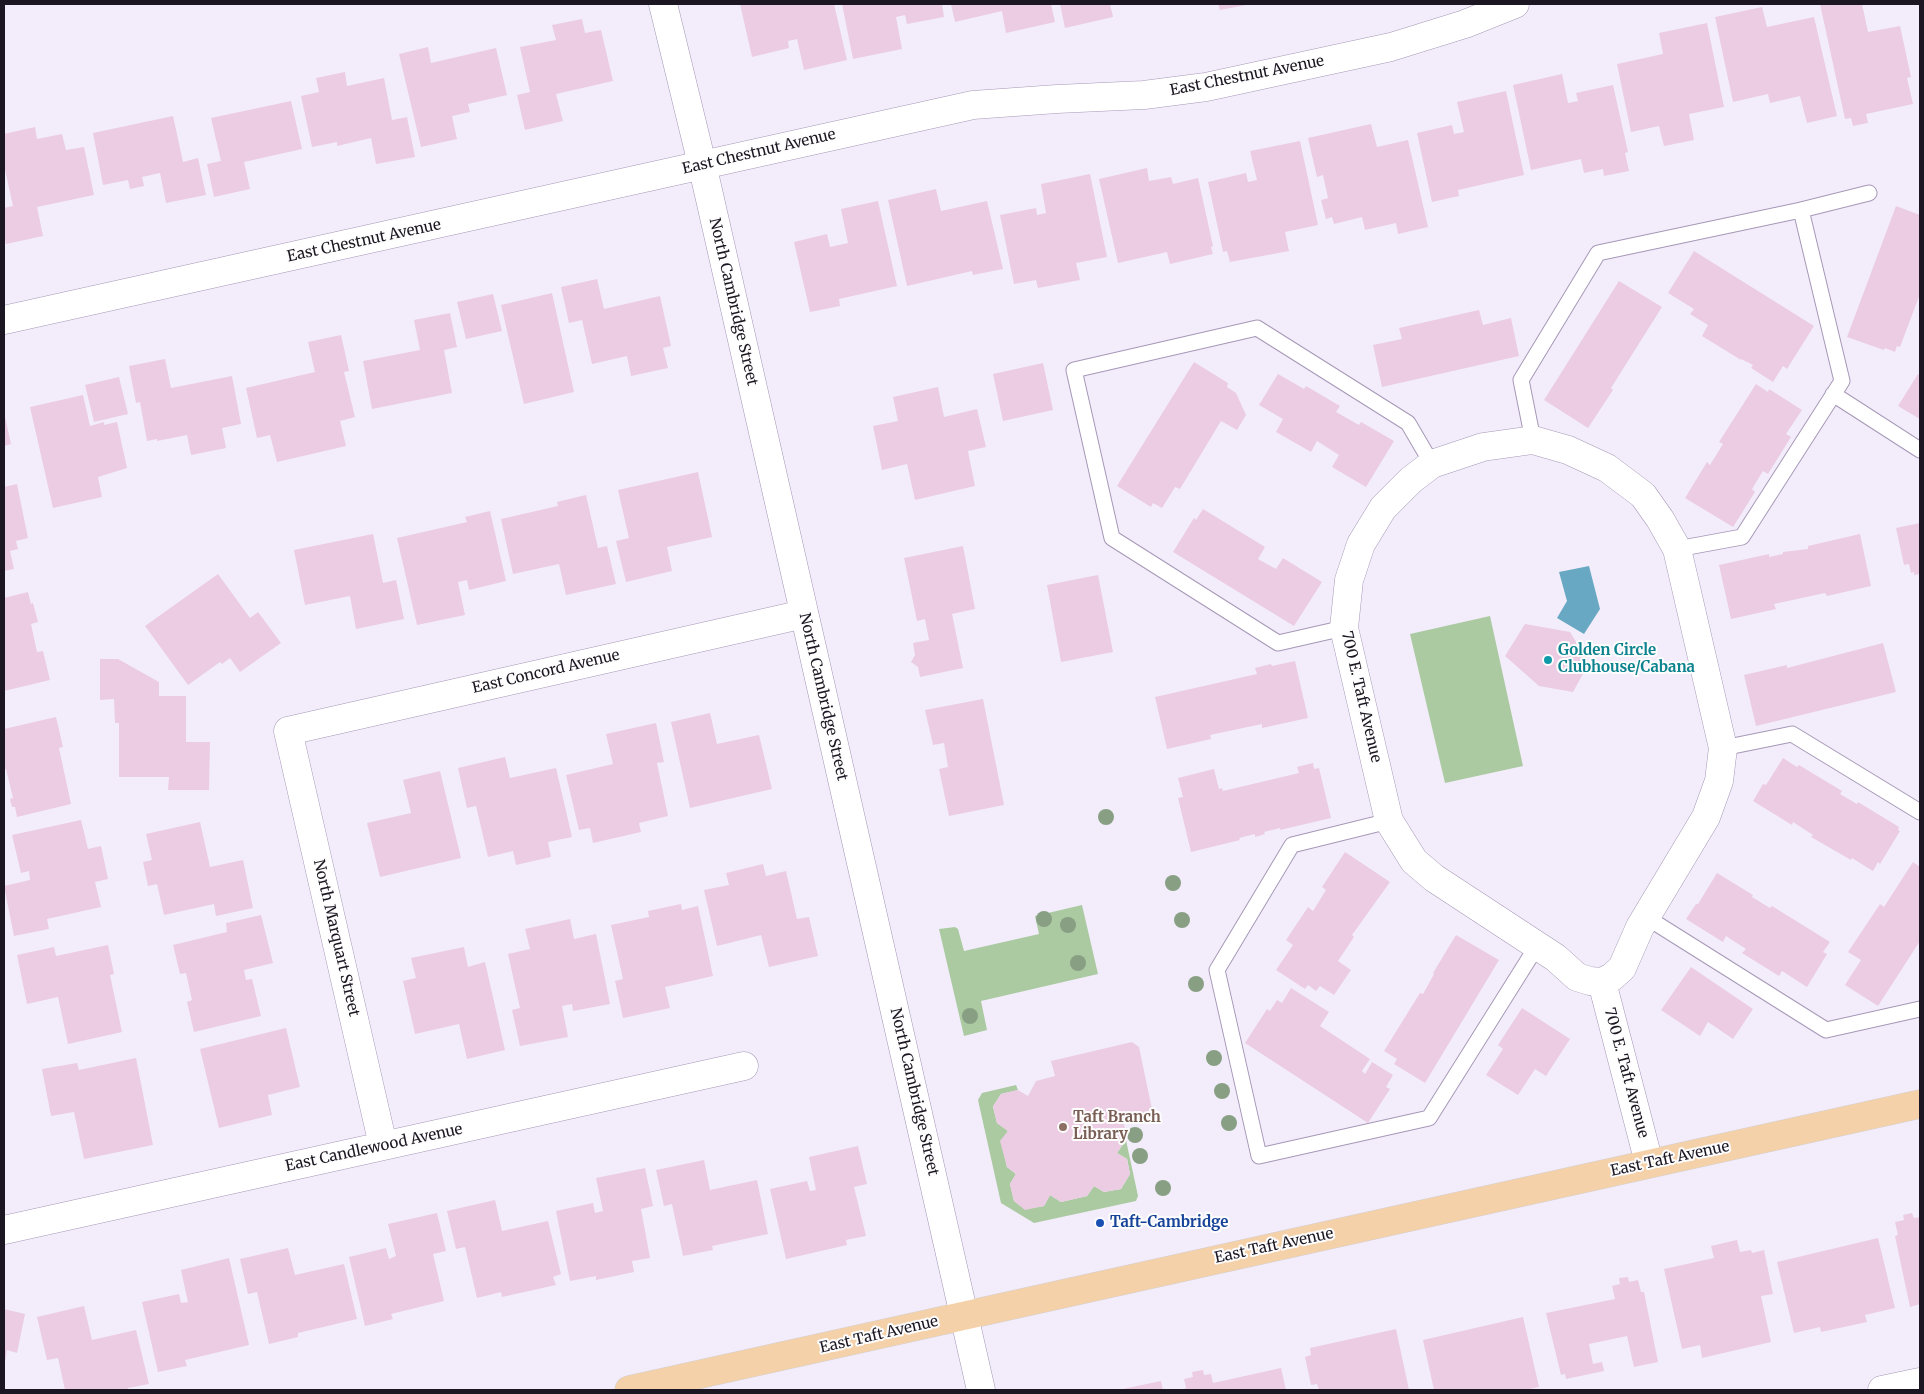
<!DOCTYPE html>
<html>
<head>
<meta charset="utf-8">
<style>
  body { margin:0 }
  #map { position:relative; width:1924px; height:1394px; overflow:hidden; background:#f3edfb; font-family:Merriweather,serif }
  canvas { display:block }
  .frame { position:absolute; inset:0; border:5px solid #1b1621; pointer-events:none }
</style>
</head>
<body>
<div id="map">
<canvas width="1924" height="1394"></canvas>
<div class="frame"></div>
</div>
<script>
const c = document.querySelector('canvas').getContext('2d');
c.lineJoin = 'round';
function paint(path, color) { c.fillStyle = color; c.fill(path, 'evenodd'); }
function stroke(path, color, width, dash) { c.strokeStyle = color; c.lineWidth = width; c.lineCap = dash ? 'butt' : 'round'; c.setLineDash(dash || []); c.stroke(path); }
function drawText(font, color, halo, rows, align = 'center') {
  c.font = font + ' Merriweather,serif'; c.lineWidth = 4; c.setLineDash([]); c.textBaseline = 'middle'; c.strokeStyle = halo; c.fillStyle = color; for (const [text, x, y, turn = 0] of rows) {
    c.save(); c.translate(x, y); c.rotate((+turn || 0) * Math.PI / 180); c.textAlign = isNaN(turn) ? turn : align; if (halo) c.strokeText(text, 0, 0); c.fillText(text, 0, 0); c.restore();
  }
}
paint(new Path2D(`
  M1490,616L1523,766L1445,783L1410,634Z
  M1082,905L1098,974L981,1001L987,1030L964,1036L939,929L955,927L958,929L964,951L1039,934L1035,916Z
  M1016,1085L1018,1090L1001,1094L993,1107L997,1123L1008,1131L1001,1141L1007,1167L1016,1174L1010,1184L1014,1201L1025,1209L1044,1206L1050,1195L1061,1202L1087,1196L1094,1186L1104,1192L1121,1189L1130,1174L1127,1159L1117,1153L1126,1140L1138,1196L1136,1201L1034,1223L1001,1203L978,1100L982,1093Z`), '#abcaa2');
paint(new Path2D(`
  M1589,566L1600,609L1584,634L1557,618L1567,601L1559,572Z`), '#69a8c3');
paint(new Path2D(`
  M740,4H834L847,60L804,70L797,39L788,41L789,48L752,57Z
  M842,4H942L944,17L907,24L905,15L896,17L902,49L853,59Z
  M951,4H1051L1055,22L1006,33L1002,11L955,22Z
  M1060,4H1110L1113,17L1065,28Z
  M1218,4H1246V5L1220,10Z
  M1820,4H1862L1868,32L1900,26L1911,77L1907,78L1913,104L1866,114L1868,123L1853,126L1851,118L1845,119Z
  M1762,7L1767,27L1814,17L1837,116L1807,123L1800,96L1770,103L1768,94L1733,102L1715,17Z
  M582,19L585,33L601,30L613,81L556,94L563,121L525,130L517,95L530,92L520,47L556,40L552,25Z
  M1707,23L1724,107L1689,114L1694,140L1664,146L1659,126L1631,132L1617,64L1663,54L1659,33Z
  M428,47L431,63L496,48L507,95L468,104L470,112L452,116L457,139L421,147L399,54Z
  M345,72L347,86L384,78L392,120L407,117L415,157L376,164L371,138L337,146V142L312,147L301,96L319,92L316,78Z
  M1562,74L1568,103L1578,101L1576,93L1613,85L1628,152L1625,153L1629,171L1604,176L1603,169L1584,173L1581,159L1531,170L1513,85Z
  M1506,91L1524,175L1458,190L1459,196L1432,202L1417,133L1452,125L1454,134L1464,132L1457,102Z
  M291,101L302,149L244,162L250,189L214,197L207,164L221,161L211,118Z
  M173,116L183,162L198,158L206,195L166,203L160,173L142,177L144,186L130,189L128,180L103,185L93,133Z
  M1371,124L1377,147L1408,140L1428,227L1398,234L1396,223L1365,230L1362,217L1334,224L1332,217L1326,219L1321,200L1328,198L1323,175L1317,177L1308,138Z
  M35,127L37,139L62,134L66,150L84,147L94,195L37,207L43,236L6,244L4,234V208L13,206L4,165V134Z
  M1300,141L1318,225L1285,232L1289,251L1230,262L1227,251L1223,252L1208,182L1246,173L1248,182L1257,180L1250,151Z
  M1147,168L1149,181L1171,177L1173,184L1198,178L1213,246L1211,247L1213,254L1170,264L1167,252L1118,263L1099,179Z
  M1090,174L1107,257L1076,263L1080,280L1038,288L1036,280L1014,284L1000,215L1036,208L1037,215L1046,213L1041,184Z
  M936,189L941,211L987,201L1003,269L973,275L972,271L907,286L888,200Z
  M878,201L897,286L839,299L840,306L810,312L794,242L827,234L830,247L848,243L841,209Z
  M1896,206L1920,215V294L1900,347L1897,346L1895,352L1885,348L1884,350L1847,337Z
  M1694,251L1814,326L1787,369L1783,366L1773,382L1751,368L1753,365L1741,359V360L1702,336L1708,325L1690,314L1694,309L1668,293Z
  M597,279L604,309L660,296L671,346L663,348L668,368L631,376L627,356L592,364L582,320L569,323L561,287Z
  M1619,281L1662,307L1611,388L1613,390L1588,428L1544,400Z
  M552,293L574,392L524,404L501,305Z
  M493,294L502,331L466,339L457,302Z
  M1479,310L1483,325L1511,318L1519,356L1382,387L1373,345L1402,339L1399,328Z
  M450,313L457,347L444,350L452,393L372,409L363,361L420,350L414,320Z
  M341,335L349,371L344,372L355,417L340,421L346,446L277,462L270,435L257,438L246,388L315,372L308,342Z
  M165,359L171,388L232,376L241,424L222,428L226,448L191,455L187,435L157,441V439L147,441L140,402L136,403L129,366Z
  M1194,362L1228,383L1227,387L1236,393L1246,415L1237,430L1221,421L1180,489L1175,487L1162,508L1153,503L1151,507L1117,486Z
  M1043,363L1053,410L1003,421L993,374Z
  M1278,374L1304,389L1306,386L1340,406L1336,412L1359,425L1361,422L1394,441L1366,487L1332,467L1339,455L1317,441L1311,452L1276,432L1283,419L1259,405Z
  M1918,374L1920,375V419L1898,406Z
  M119,377L128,414L94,422L85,385Z
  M1756,384L1768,392L1769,389L1802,410L1786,434L1791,437L1768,474L1763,471L1752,489L1755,492L1733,527L1685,498L1707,462L1710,465L1723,444L1719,442Z
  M938,387L944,417L977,409L986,447L968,451L975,486L915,500L907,464L882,470L873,426L898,421L893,397Z
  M83,395L90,426L104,422V425L117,422L127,468L98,477L102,497L53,508L30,407Z
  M4,412L11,444L4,446Z
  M698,472L712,537L667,547L672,571L626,582L616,541L629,538L618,490Z
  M17,484L28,538L16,541L18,549L10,551L14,569L4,571V487Z
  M586,495L598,548L607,546L616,584L566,595L559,564L513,574L501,519L558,506L557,502Z
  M1203,509L1265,547L1258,559L1276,569L1283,558L1322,582L1294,626L1173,552L1194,518L1196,520Z
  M490,511L506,581L469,590L467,580L458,582L465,615L417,625L397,538L467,522L465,517Z
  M1920,523V574L1914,575V572L1911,573L1909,564L1904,565L1896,528Z
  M373,534L383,583L396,580L404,619L356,629L350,596L305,605L294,550Z
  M1860,534L1871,586L1827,596L1825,593L1774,604L1776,609L1731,619L1719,565L1769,554V557L1783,554V552L1808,549V546Z
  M963,546L975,609L952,614L963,668L920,677L918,667L911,662L915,655L913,643L929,640L925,619L917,621L904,558Z
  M218,574L250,618L258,612L281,643L240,672L230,658L222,664L220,662L188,685L145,626Z
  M1098,575L1113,652L1061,662L1047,585Z
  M28,592L31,604L33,603L38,622L31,624L37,652L43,651L50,680L4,691V598Z
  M1525,624L1570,632L1589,663L1573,692L1539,686L1505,656Z
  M1883,643L1896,692L1756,726L1744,675L1787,665V668Z
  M100,659H118L159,682V696H186V742H210L209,790H168L169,777H119V723H115L114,699L100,700Z
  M1295,661L1308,718L1262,728V724L1210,735L1211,739L1167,749L1155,697L1257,674L1255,668L1271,664L1272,666Z
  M983,699L1004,805L949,816L939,769L948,767L944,743L933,745L925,710Z
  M710,713L717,744L759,735L772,789L690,808L671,722Z
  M56,717L63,747L59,748L71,804L17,817L15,807H12L10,799L13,798L6,769H4V729Z
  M656,723L664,762L657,763L668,816L639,823L641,832L593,843L590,828L579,830L566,775L613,764L606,734Z
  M505,757L510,778L556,768L572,837L548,842L551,857L516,865L513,851L488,857L476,806L467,808L458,768Z
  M1783,758L1797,767L1799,765L1842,791L1840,794L1857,804L1858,802L1899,827L1898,830L1900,831L1880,864L1878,862L1873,871L1852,858L1851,860L1811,837L1813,835L1793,822L1792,825L1753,801L1763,784L1766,785Z
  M1313,763L1314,769L1319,768L1331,818L1280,830V828L1264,832L1265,834L1255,837V834L1239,838L1240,840L1191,852L1178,798L1183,797L1178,778L1214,769L1219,789L1222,788L1223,791L1299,773L1297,767Z
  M440,771L461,858L380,877L367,823L411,813L403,780Z
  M81,820L88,849L101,846L108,879L95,882L101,907L47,919L49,929L14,936L4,886L30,880L29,871L21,873L12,835Z
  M200,822L210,867L243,860L253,908L216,916L214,904L164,915L157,884L148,886L143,862L152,860L146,834Z
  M1345,852L1390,882L1352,935L1354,937L1338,961L1351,970L1334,995L1320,986L1316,991L1308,985L1305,989L1276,970L1293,945L1286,940L1308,907L1313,911L1326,890L1322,887Z
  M1913,862L1920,867V941L1878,1006L1845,985L1861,960L1848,952L1880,904L1884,907Z
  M763,864L766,876L786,871L797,919L809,917L818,956L769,967L761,935L717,946L704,890L729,885L726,873Z
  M1717,873L1753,895L1752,897L1770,908L1772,906L1830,942L1823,952L1827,954L1807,987L1782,971L1779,976L1742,953L1746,949L1726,936L1723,942L1686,919L1696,904H1698Z
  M681,904L682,910L698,906L713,976L665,987L670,1008L623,1018L615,981L623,979L611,925L649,917L648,911Z
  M261,915L273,963L244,970L246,980L252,979L261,1016L194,1032L187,1002L192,1000L186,973L180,974L173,945L227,932L226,923Z
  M570,919L574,939L596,934L610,1004L573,1011L572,1004L562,1006L568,1037L520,1046L512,1010L520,1008L508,954L530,949L525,929Z
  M1456,935L1499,960L1425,1083L1394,1064L1397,1059L1384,1051L1420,993L1423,994L1434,974L1433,973Z
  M108,945L114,974L110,975L122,1032L68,1044L58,997L27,1004L17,955L54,947L56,956Z
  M464,947L468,967L485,962L505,1050L467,1059L459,1024L415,1034L403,981L416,978L411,958Z
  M1691,967L1753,1009L1733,1039L1708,1022L1700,1036L1661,1010Z
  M1291,988L1329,1012L1320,1026L1370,1059L1362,1071L1365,1074L1372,1062L1393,1075L1386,1087L1390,1089L1368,1123L1245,1043L1267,1009L1270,1011L1277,1000L1282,1003Z
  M1522,1008L1570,1039L1546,1076L1535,1069L1518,1095L1486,1075L1503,1049L1498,1045Z
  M286,1028L300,1087L268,1095L272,1115L219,1128L200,1049Z
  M1132,1042L1139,1047L1153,1114L1123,1120L1127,1138L1117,1153L1127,1159L1130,1174L1121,1189L1104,1192L1094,1186L1087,1196L1061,1202L1050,1195L1044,1206L1025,1210L1014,1201L1010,1184L1016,1174L1007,1167L1000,1141L1008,1131L997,1123L993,1106L1001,1094L1018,1090L1028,1096L1036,1081L1055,1076L1051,1061Z
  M136,1058L153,1145L84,1159L74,1112L51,1116L42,1069L77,1063L79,1070Z
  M858,1146L867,1184L854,1187L866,1236L846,1240L847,1245L786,1259L770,1189L807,1181L810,1191L816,1190L809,1157Z
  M704,1160L710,1190L757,1180L768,1234L712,1246L713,1250L683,1256L672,1204L664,1206L656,1170Z
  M645,1168L653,1206L641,1209L650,1258L632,1261L634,1272L596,1280V1276L570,1281L556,1211L593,1203L595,1213L603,1211L596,1178Z
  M495,1200L502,1231L548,1221L561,1274L553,1277L556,1285L502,1297L501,1292L477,1298L465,1247L456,1249L447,1211Z
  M437,1213L446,1251L433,1254L444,1301L391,1314L393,1319L365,1326L349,1257L386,1248L389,1259L396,1256L388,1224Z
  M1912,1213L1914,1218L1920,1217V1304L1910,1307L1895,1236L1898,1235L1895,1222L1904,1220L1903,1215Z
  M1878,1238L1895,1308L1865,1315L1867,1322L1821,1332L1820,1327L1794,1333L1777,1262Z
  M1737,1240L1740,1252L1751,1250L1752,1253L1764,1250L1773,1294L1761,1296L1771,1342L1702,1358L1700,1345L1682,1349L1664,1269L1714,1258L1711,1246Z
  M288,1248L295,1275L344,1264L357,1319L298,1333V1337L269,1344L257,1292L248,1294L240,1259Z
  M229,1258L249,1345L185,1360L187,1366L158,1372L142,1302L179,1294L181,1303L188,1302L181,1270Z
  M1628,1277L1629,1282L1638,1280L1641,1292H1644L1658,1362L1634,1367L1627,1336L1589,1344L1593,1364L1602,1362L1604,1371L1566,1379L1565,1374L1561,1375L1546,1313L1615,1299L1612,1286L1620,1284L1619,1278Z
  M84,1306L92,1340L136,1330L149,1384L128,1388V1390H65L58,1358L47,1360L37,1317Z
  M4,1309L25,1314L17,1353L7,1350L5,1362Z
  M1523,1317L1539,1387L1524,1390H1434L1423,1340Z
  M1396,1329L1409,1390H1319L1317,1384L1311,1385L1305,1357L1311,1355L1310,1348Z
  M1281,1368L1286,1390H1182L1186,1388L1184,1379L1193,1377L1192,1372L1203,1370L1204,1375L1211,1374L1213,1383Z
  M1161,1381L1163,1390H1123V1389Z`), '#ebcce3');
const service = new Path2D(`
  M1801,210L1869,193
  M1833,394L1920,450
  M1533,440L1521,380L1598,253L1801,210L1842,381L1742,537L1677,549
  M1344,628L1278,643L1112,538L1074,370L1257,328L1408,423L1432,464
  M1723,748L1792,734L1920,812
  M1389,821L1292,845L1217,970L1259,1156L1429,1118L1537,946
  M1646,917L1826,1030L1920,1009`);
const minor = new Path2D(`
  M4,320L973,105L1057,99L1144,95L1206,87L1391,47L1465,24L1515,4
  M1533,440L1568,450L1607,468L1643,495L1660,519L1677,549L1723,748L1719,781L1706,817L1640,927L1622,968L1612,977L1602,982L1590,981L1577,977L1556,958L1434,878L1414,861L1389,821L1344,628L1349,580L1361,544L1383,508L1411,480L1432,464L1483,447Z
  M1602,982L1649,1163
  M383,1145L288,731L804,614
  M4,1230L744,1066
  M1882,1390L1920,1382`);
const tertiary = new Path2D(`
  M663,4L702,164L981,1390`);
const primary = new Path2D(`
  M629,1390L1920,1104`);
stroke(service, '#a698b7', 17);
stroke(minor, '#a698b7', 29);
stroke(tertiary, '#a698b7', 29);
stroke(primary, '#d1d0d3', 29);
stroke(service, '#fff', 15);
stroke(minor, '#fff', 28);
stroke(tertiary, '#fff', 28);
stroke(primary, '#f5d1a9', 28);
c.fillStyle = '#889f83';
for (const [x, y] of [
  [1106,817],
  [1173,883],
  [1044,919],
  [1182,920],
  [1068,925],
  [1078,963],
  [1196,984],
  [970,1016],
  [1214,1058],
  [1222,1091],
  [1229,1123],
  [1135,1135],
  [1140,1156],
  [1163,1188]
]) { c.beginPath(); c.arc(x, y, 8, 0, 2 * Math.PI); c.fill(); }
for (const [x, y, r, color] of [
  [1548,660,5,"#0f9aa8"],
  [1063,1127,5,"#8d6e63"],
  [1100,1223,5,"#1a4fb4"]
]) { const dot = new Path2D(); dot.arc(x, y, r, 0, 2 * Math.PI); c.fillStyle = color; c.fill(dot); stroke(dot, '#fdfdfd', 2); }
drawText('15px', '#1b1621', '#fdfdfd', [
  ["East Chestnut Avenue",1247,76,-11],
  ["East Chestnut Avenue",759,152,-13],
  ["East Chestnut Avenue",364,241,-12],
  ["North Cambridge Street",733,302,77],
  ["East Concord Avenue",546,672,-13],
  ["North Cambridge Street",823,697,77],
  ["700 E. Taft Avenue",1361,697,77],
  ["North Marquart Street",336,938,77],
  ["700 E. Taft Avenue",1626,1073,75],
  ["North Cambridge Street",914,1092,77],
  ["East Candlewood Avenue",374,1148,-12],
  ["East Taft Avenue",1670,1159,-12],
  ["East Taft Avenue",1274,1246,-12],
  ["East Taft Avenue",879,1335,-13]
]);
drawText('bold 15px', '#0d838f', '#fdfdfd', [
  ["Golden Circle",1558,651],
  ["Clubhouse/Cabana",1558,668]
], 'left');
drawText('bold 15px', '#785e54', '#fdfdfd', [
  ["Taft Branch",1073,1118],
  ["Library",1073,1135]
], 'left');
drawText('bold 15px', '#164399', '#fdfdfd', [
  ["Taft-Cambridge",1110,1223]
], 'left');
</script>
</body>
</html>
